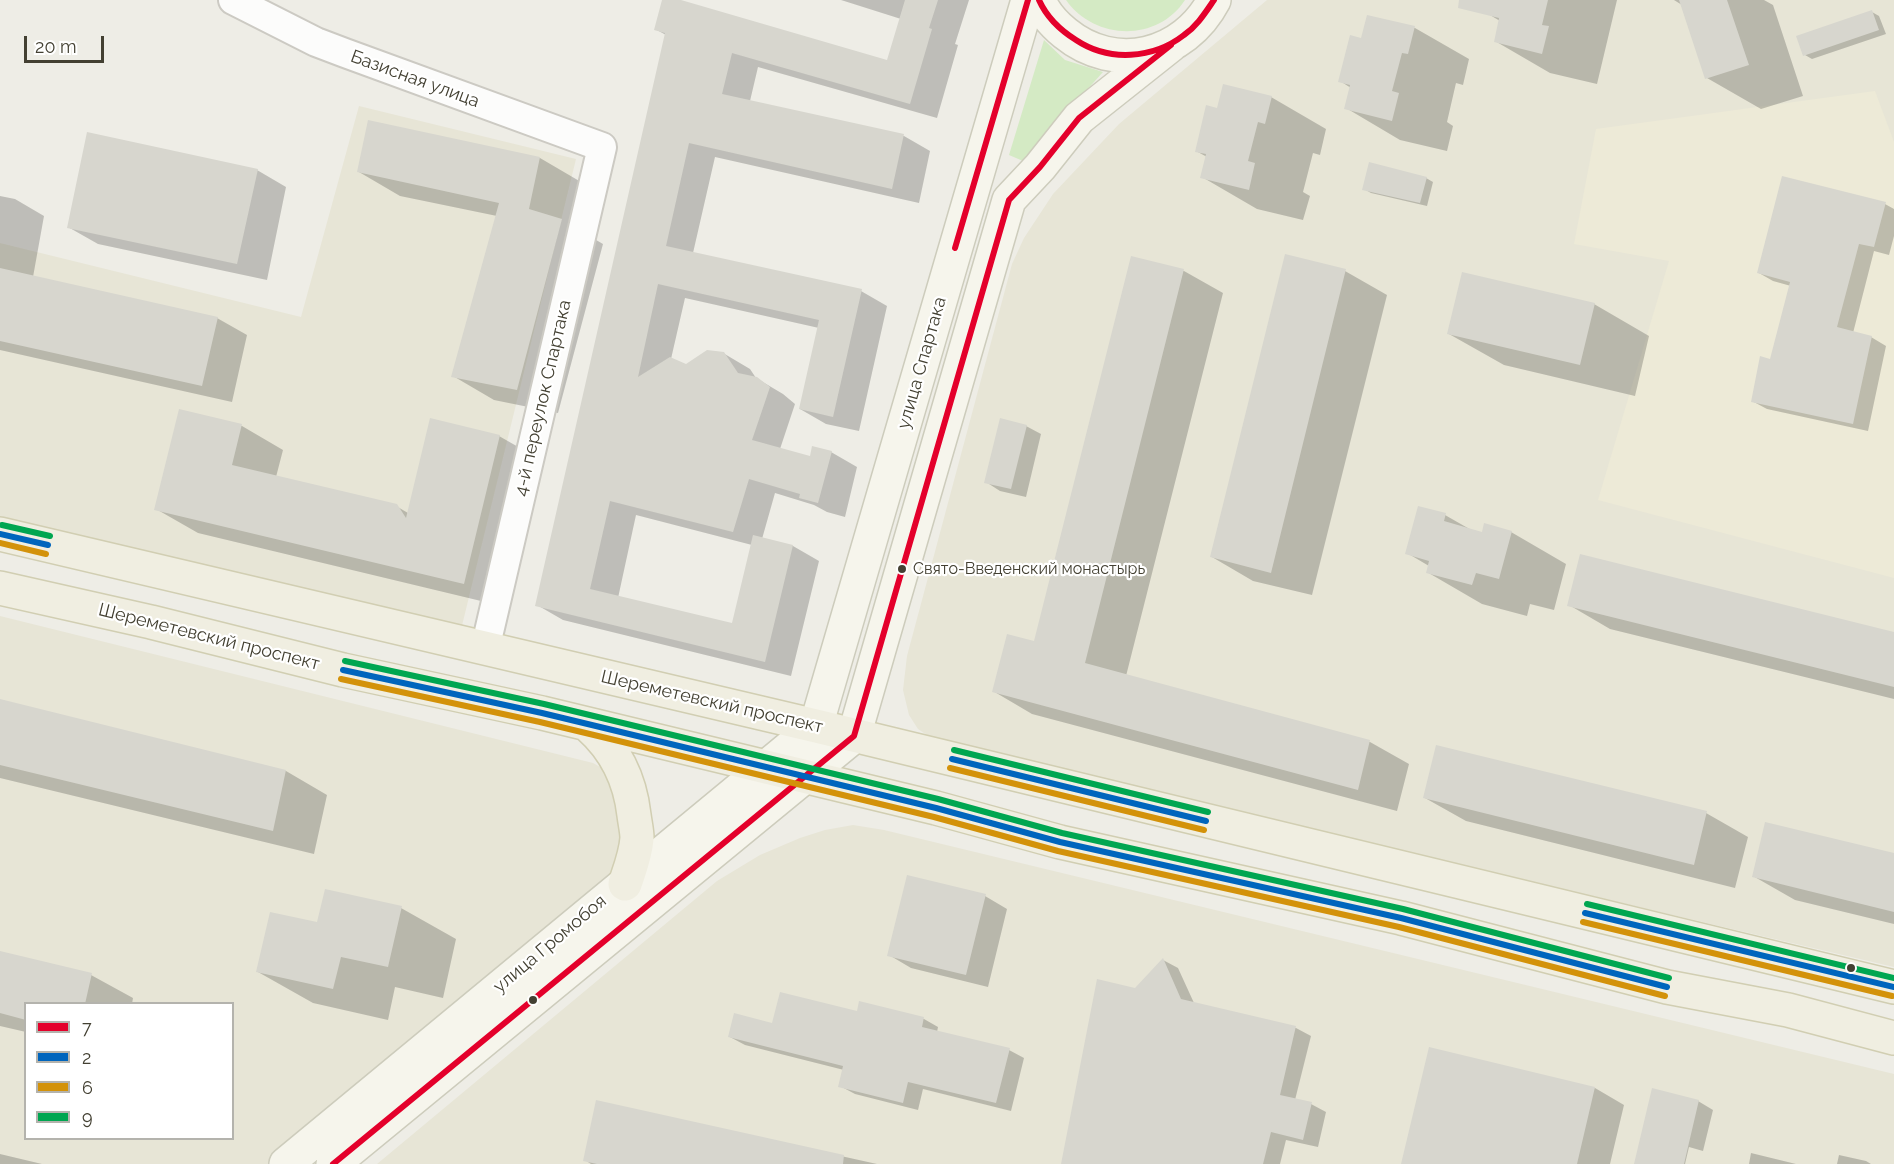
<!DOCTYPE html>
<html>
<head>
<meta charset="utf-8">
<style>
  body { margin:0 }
  #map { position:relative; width:1894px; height:1164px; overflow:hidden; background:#eeede6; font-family:Raleway,sans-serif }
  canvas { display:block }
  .legend { position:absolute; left:24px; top:1002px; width:210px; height:138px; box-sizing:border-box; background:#fff; border:2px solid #b4b3ad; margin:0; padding:8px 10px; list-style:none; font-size:18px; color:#434032 }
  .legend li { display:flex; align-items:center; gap:12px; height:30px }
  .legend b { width:30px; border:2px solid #b4b3ad }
  .scale { position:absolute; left:24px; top:36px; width:80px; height:27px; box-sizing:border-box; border:3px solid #434032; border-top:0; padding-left:8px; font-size:18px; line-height:21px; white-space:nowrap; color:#434032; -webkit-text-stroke:4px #fff; paint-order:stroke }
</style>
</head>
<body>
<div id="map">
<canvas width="1894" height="1164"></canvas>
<ul class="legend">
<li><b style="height:8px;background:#e4002b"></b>7</li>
<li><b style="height:8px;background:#0065bd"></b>2</li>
<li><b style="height:8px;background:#d3920a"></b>6</li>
<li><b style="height:8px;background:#00a651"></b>9</li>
</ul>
<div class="scale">20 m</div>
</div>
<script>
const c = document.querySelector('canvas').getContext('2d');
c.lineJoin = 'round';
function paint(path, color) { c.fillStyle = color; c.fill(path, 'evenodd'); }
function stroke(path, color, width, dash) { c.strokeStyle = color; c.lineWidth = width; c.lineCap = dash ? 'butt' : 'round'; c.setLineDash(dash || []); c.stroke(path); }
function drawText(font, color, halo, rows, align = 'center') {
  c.font = font + ' Raleway,sans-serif'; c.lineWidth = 4.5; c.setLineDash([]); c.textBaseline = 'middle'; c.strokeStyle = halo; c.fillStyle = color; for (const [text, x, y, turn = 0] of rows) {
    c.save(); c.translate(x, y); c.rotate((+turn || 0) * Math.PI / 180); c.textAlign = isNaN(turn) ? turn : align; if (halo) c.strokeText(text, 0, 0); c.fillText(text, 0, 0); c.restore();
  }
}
paint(new Path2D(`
  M1267,0H1894V967L949,745L933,739L918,729L909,715L903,690L907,656L1012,264L1024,238L1053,194L1119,124Z
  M359,106L576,159L457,646L0,534V243L301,317Z
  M0,616L593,763L600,767L608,777L621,832L623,864L285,1164H0ZM26,1004H232V1138H26Z
  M853,825L884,830L1894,1074V1164H377L717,881L760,855L800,838L825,830Z`), '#e7e5d6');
paint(new Path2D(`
  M1875,91L1894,142V578L1598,500L1669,261L1574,244L1596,129Z`), '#edead7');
paint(new Path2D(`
  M1066,0H1185C1157,43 1094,40 1066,0Z
  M1044,40L1065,60L1103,72L1023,161L1009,155Z`), '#d4eac4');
paint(new Path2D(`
  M664,0H675L888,61L901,19L841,0H969L955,44L958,45L937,118L758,67L750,101L904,136L930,151L919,203L715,157L693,253L861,291L887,306L859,431L826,424L800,409L819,328L685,298L671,359L686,365L723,353L750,369L756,378L783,394L795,404L780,449L811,458L831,452L857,467L845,517L827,512L814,505L775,493L762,539L793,546L819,561L791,676L563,620L537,605L666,35L655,29ZM636,515L752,545L733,625L618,598Z
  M1494,0H1617L1597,84L1550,73L1495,41L1500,21L1490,15Z
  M1674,0H1764L1773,5L1803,96L1761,109L1707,78L1682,5Z
  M1872,12L1879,16L1886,34L1812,59L1805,55Z
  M1368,16L1415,28L1469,59L1463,85L1456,83L1447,122L1453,126L1447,151L1400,140L1346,108L1351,88L1340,81L1362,40Z
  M1271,97L1326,129L1320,155L1313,153L1303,192L1310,196L1303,220L1257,209L1202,177L1207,157L1196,151L1219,110Z
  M540,158L581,182L572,226L603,244L558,413L494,400L453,376L497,216L400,196L359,172Z
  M257,170L286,187L267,280L98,244L68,227Z
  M1426,178L1433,182L1427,206L1371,193L1364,189Z
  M0,196L15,199L44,216L33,277L217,318L247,335L232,402L0,350Z
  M1885,204L1894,209V236L1889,255L1874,251L1853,333L1871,337L1886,346L1868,431L1767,409L1752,401L1771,361L1791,286L1773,281L1759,273Z
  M1132,257L1184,271L1223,293L1126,676L1370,742L1409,764L1397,811L1032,714L993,691L1035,643Z
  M1345,271L1387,295L1312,595L1253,581L1212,557Z
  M1594,304L1649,336L1635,396L1504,365L1449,334Z
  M180,411L242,426L283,450L276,477L396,506L408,513L499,436L541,460L506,607L198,533L156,509Z
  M1026,426L1041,434L1026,497L1000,491L986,482Z
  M1445,515L1473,531L1483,533L1511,532L1566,564L1554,610L1530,604L1527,616L1482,604L1427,572L1429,566L1407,553Z
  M1569,605L1894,633V699L1610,629Z
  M0,701L286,771L327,795L314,854L0,778Z
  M1425,798L1706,813L1748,837L1735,888L1466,821Z
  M1894,855V924L1795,900L1753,876Z
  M985,896L1007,909L988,987L911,968L889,955Z
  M401,908L456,939L443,998L395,987L388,1020L313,1003L258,972L318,924Z
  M0,952L91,975L133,998L132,1004H26V1032L0,1026Z
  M1163,960L1178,968L1194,1003L1296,1028L1311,1036L1295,1100L1311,1104L1326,1112L1318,1147L1286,1140L1280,1164H1063L1136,989Z
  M860,1003L924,1019L938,1027L937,1032L1009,1050L1024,1058L1011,1111L923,1089L918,1110L855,1094L840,1086L844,1070L745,1045L730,1037L773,1025L858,1013Z
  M1595,1088L1624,1105L1610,1164H1402Z
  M1698,1101L1713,1110L1703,1151L1689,1147L1685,1164H1636Z
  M597,1102L877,1164H591L585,1160Z
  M1751,1153L1796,1164H1749Z
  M0,1154L42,1164H0Z
  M1839,1155L1866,1161L1871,1164H1837Z`), '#0003');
paint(new Path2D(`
  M662,0H681L887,60L905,0H938L929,28L932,29L910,104L732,53L722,94L904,134L892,189L689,143L666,246L862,289L833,417L799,409L819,320L658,284L638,377L670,357L686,364L707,350L724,352L738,373L757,377L770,387L752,440L810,456L812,446L832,451L818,503L799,498L800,494L749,479L733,532L610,501L590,589L732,623L753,535L793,545L765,662L535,606L665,33L654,30Z
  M1459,0H1548L1542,25L1549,26L1542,54L1494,42L1499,18L1458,8Z
  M1679,0H1727L1749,65L1705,79Z
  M1872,10L1879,30L1803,56L1796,36Z
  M1367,15L1415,26L1408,54L1402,53L1392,91L1399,93L1392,121L1344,109L1350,85L1338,82L1350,35L1361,38Z
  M1223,84L1272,96L1265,124L1258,122L1248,161L1255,163L1249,190L1200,178L1206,154L1195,152L1206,105L1217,108Z
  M368,120L540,157L529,209L562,219L517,390L451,377L499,203L357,172Z
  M87,132L258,169L237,264L67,228Z
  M1369,162L1427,177L1420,203L1362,190Z
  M1782,176L1886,202L1874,247L1859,244L1837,327L1872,336L1853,424L1751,402L1760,356L1770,359L1790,282L1757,273Z
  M1285,254L1346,269L1271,573L1210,557Z
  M1131,256L1184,269L1085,663L1370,740L1358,790L992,692L1007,634L1034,641Z
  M0,268L218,317L202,386L0,341Z
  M1462,272L1595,303L1580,365L1447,334Z
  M179,409L242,424L232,465L397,504L406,518L430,418L500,435L464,584L154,510Z
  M1000,418L1027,425L1011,489L984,483Z
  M1418,506L1446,513L1444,521L1482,532L1484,523L1512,531L1499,579L1476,573L1472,585L1426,573L1429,561L1405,554Z
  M1580,554L1894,632V687L1567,606Z
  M0,699L286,770L273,831L0,765Z
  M1436,745L1707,811L1694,865L1423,798Z
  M1765,822L1894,853V912L1752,877Z
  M907,875L986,894L966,975L887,956Z
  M325,889L402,906L388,967L341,957L333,989L256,972L270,912L317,922Z
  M0,951L92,973L85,1004H26V1020L0,1013Z
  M1163,958L1181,999L1296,1026L1280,1095L1312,1102L1303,1140L1271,1132L1263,1164H1061L1097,979L1135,988Z
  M780,992L857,1011L859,1001L924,1017L922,1027L1010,1048L996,1103L908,1082L903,1103L838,1087L843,1066L728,1037L734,1013L772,1023Z
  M1429,1047L1595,1087L1577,1164H1401Z
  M1652,1088L1699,1100L1684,1164H1634Z
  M596,1100L844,1155L843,1164H597L583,1161Z`), '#d7d6ce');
const minor = new Path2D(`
  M233,0L316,42L345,53L602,147L485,649`);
const secondary = new Path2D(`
  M1039,0C1044,13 1054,24 1065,33C1115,74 1184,57 1214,0
  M286,1164L816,726L1028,0
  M333,1164L854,736L1009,200L1040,167L1079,118L1171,45`);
const primary = new Path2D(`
  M0,534L816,726L1894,987
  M0,588L151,622L343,670L542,713L936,808L1060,842L1401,918L1667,987L1788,1010L1894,1038
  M589,726C616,750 630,779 634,815C635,823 637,831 637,838C636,854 630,869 625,884`);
stroke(minor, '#cccac3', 32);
stroke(secondary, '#cdccbc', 36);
stroke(primary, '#d1ceb2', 36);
stroke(minor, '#fcfcfb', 28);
stroke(secondary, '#f6f5ec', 33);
stroke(primary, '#f0eee1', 33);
stroke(new Path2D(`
  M1039,0C1047,18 1060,30 1076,40C1109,62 1153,59 1184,35C1197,26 1205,13 1214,0
  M955,248L1028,0
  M333,1164L854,736L1009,200L1040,167L1079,118L1171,45`), '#e4002b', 6);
stroke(new Path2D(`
  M0,534L48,545
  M343,670L542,713L936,808L1060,842L1401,918L1667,987
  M952,759L1206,821
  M1585,913L1894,987`), '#0065bd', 6);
stroke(new Path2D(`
  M0,543L46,554
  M341,679L540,722L934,817L1058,851L1399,927L1665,996
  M950,768L1204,830
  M1583,922L1892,996`), '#d3920a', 6);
stroke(new Path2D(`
  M2,525L50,536
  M345,661L544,704L938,799L1062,833L1403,909L1669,978
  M954,750L1208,812
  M1587,904L1894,978`), '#00a651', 6);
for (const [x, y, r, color] of [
  [902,569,5,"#434032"],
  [1851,968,5,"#434032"],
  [533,1000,5,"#434032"]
]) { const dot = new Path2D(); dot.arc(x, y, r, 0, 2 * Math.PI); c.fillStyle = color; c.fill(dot); stroke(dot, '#fff', 2); }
drawText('16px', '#434032', '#fff', [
  ["Свято-Введенский монастырь",913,569]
], 'left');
drawText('18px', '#434032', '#fff', [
  ["Базисная улица",415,79,20],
  ["улица Спартака",922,363,-74],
  ["4-й переулок Спартака",543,398,-77],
  ["Шереметевский проспект",209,637,14],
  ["Шереметевский проспект",712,702,13],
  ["улица Громобоя",550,944,-40]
]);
</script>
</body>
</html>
